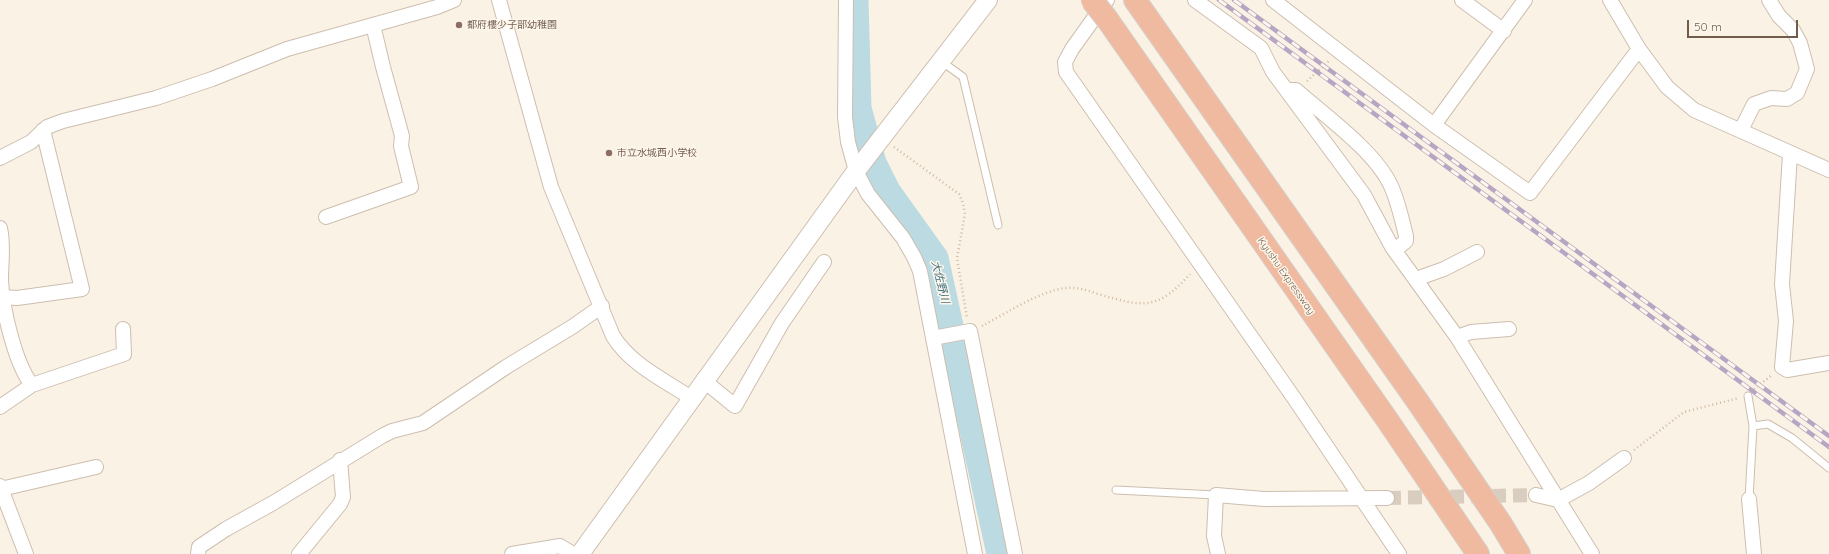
<!DOCTYPE html>
<html>
<head>
<meta charset="utf-8">
<style>
  body { margin:0 }
  #map { position:relative; width:1829px; height:554px; overflow:hidden; background:#faf3e5; font-family:Quicksand,sans-serif }
  canvas { display:block }
  .scale { position:absolute; left:1687px; top:20px; width:111px; height:18px; box-sizing:border-box; border:2px solid #715c4c; border-top:0; padding-left:5px; font-size:12px; line-height:14px; white-space:nowrap; color:#715c4c; -webkit-text-stroke:3px #fdf7eb; paint-order:stroke }
</style>
</head>
<body>
<div id="map">
<canvas width="1829" height="554"></canvas>
<div class="scale">50 m</div>
</div>
<script>
const c = document.querySelector('canvas').getContext('2d');
c.lineJoin = 'round';
function stroke(path, color, width, dash) { c.strokeStyle = color; c.lineWidth = width; c.lineCap = dash ? 'butt' : 'round'; c.setLineDash(dash || []); c.stroke(path); }
function drawText(font, color, halo, rows, align = 'center') {
  c.font = font + ' Quicksand,"Noto Sans JP",sans-serif'; c.lineWidth = 3; c.setLineDash([]); c.textBaseline = 'middle'; c.strokeStyle = halo; c.fillStyle = color; for (const [text, x, y, turn = 0] of rows) {
    c.save(); c.translate(x, y); c.rotate((+turn || 0) * Math.PI / 180); c.textAlign = isNaN(turn) ? turn : align; if (halo) c.strokeText(text, 0, 0); c.fillText(text, 0, 0); c.restore();
  }
}
stroke(new Path2D(`
  M855,0L858,108L873,163L887,191L935,258L1000,554`), '#bbdae2', 27);
stroke(new Path2D(`
  M1387,498L1536,495`), '#d8cdbf', 14, [14, 7]);
const service = new Path2D(`
  M941,61L963,77L998,225
  M1748,396L1753,426L1749,499
  M1753,426L1768,424L1792,438L1829,468
  M1116,490L1216,495`);
const minor = new Path2D(`
  M499,0L551,187L613,336C630,364 664,380 691,398
  M846,0L845,117L848,142L856,171L868,194L903,238L914,257L920,271L975,554
  M1107,0L1072,49L1065,62L1066,72L1294,398L1399,554
  M1195,0L1261,48L1273,72L1364,195L1392,247L1457,337L1592,554
  M1273,0L1434,125L1530,193L1639,49
  M1462,0L1504,31
  M1610,0L1639,49L1667,87L1694,110L1829,170
  M1288,90H1296C1325,116 1375,151 1391,186C1398,201 1402,220 1406,236V241L1395,250
  M1434,125L1525,0
  M1741,130L1754,104L1771,98L1787,99L1797,93L1807,69L1800,43L1793,30L1779,16L1769,0
  M1790,154L1782,284L1786,321L1782,367L1787,370L1829,363
  M0,158L31,142L47,127L63,121L156,98L212,79L287,49L437,7L454,0
  M326,217L411,187L401,146L402,136L383,67L373,25
  M0,228C4,247 1,261 1,280C2,307 15,364 32,385
  M1416,279L1444,269L1477,252
  M3,297L17,298L82,289L43,130
  M1457,337L1471,332L1509,329
  M933,338L970,331L1015,554
  M703,380L735,406L782,323L824,262
  M0,407L32,385L124,354L123,329
  M0,486L26,554
  M1,489L96,467
  M1536,495L1558,500L1589,483L1624,458
  M1749,499L1754,554
  M198,554L199,547L226,529L273,503L382,436L392,431L423,423L506,367L572,327L602,306
  M299,554L340,504L343,497L340,460
  M512,554L560,546L573,554
  M1218,554L1214,536L1216,495L1264,499L1387,498`);
const tertiary = new Path2D(`
  M580,554L856,171L988,0`);
const motorway = new Path2D(`
  M1135,0L1418,402L1501,524L1519,554
  M1107,19L1388,421L1478,554`);
stroke(service, '#cdbeaf', 9);
stroke(minor, '#cdbeaf', 16);
stroke(tertiary, '#cdbeaf', 20);
stroke(motorway, '#d7d1cd', 24);
stroke(new Path2D(`
  M1307,81L1330,60
  M894,147L959,194L963,203L965,214L957,258L967,318
  M982,326C1007,313 1038,292 1065,288C1077,287 1087,290 1098,294C1143,307 1157,311 1190,274
  M1754,389L1772,375
  M1634,450L1684,412L1739,398`), '#d2b8a2', 2.5, [1, 3]);
stroke(service, '#fff', 7);
stroke(minor, '#fff', 14);
stroke(tertiary, '#fff', 18);
stroke(motorway, '#f0baa1', 22);
const rail = new Path2D(`
  M1219,0L1829,447
  M1234,0L1829,436`);
stroke(rail, '#b7a5c3', 4.5);
stroke(rail, '#fdf7eb', 3, [9]);
const motorwayBridge = new Path2D(`
  M1092,0L1107,19`);
stroke(motorwayBridge, '#d7d1cd', 24, []);
stroke(motorwayBridge, '#f0baa1', 22);
for (const [x, y, r, color] of [
  [459,25,4,"#8d6e63"],
  [609,153,4,"#8d6e63"]
]) { const dot = new Path2D(); dot.arc(x, y, r, 0, 2 * Math.PI); c.fillStyle = color; c.fill(dot); stroke(dot, '#fdf7eb', 1.5); }
drawText('10px', '#785e54', '#fdf7eb', [
  ["都府樓少子部幼稚園",467,25],
  ["市立水城西小学校",617,153]
], 'left');
drawText('10px', '#715c4c', '#fdf7eb', [
  ["Kyushu Expressway",1286,276,55]
]);
drawText('italic 11px', '#487683', '#fdf7eb', [
  ["大佐野川",940,282,76]
]);
</script>
</body>
</html>
